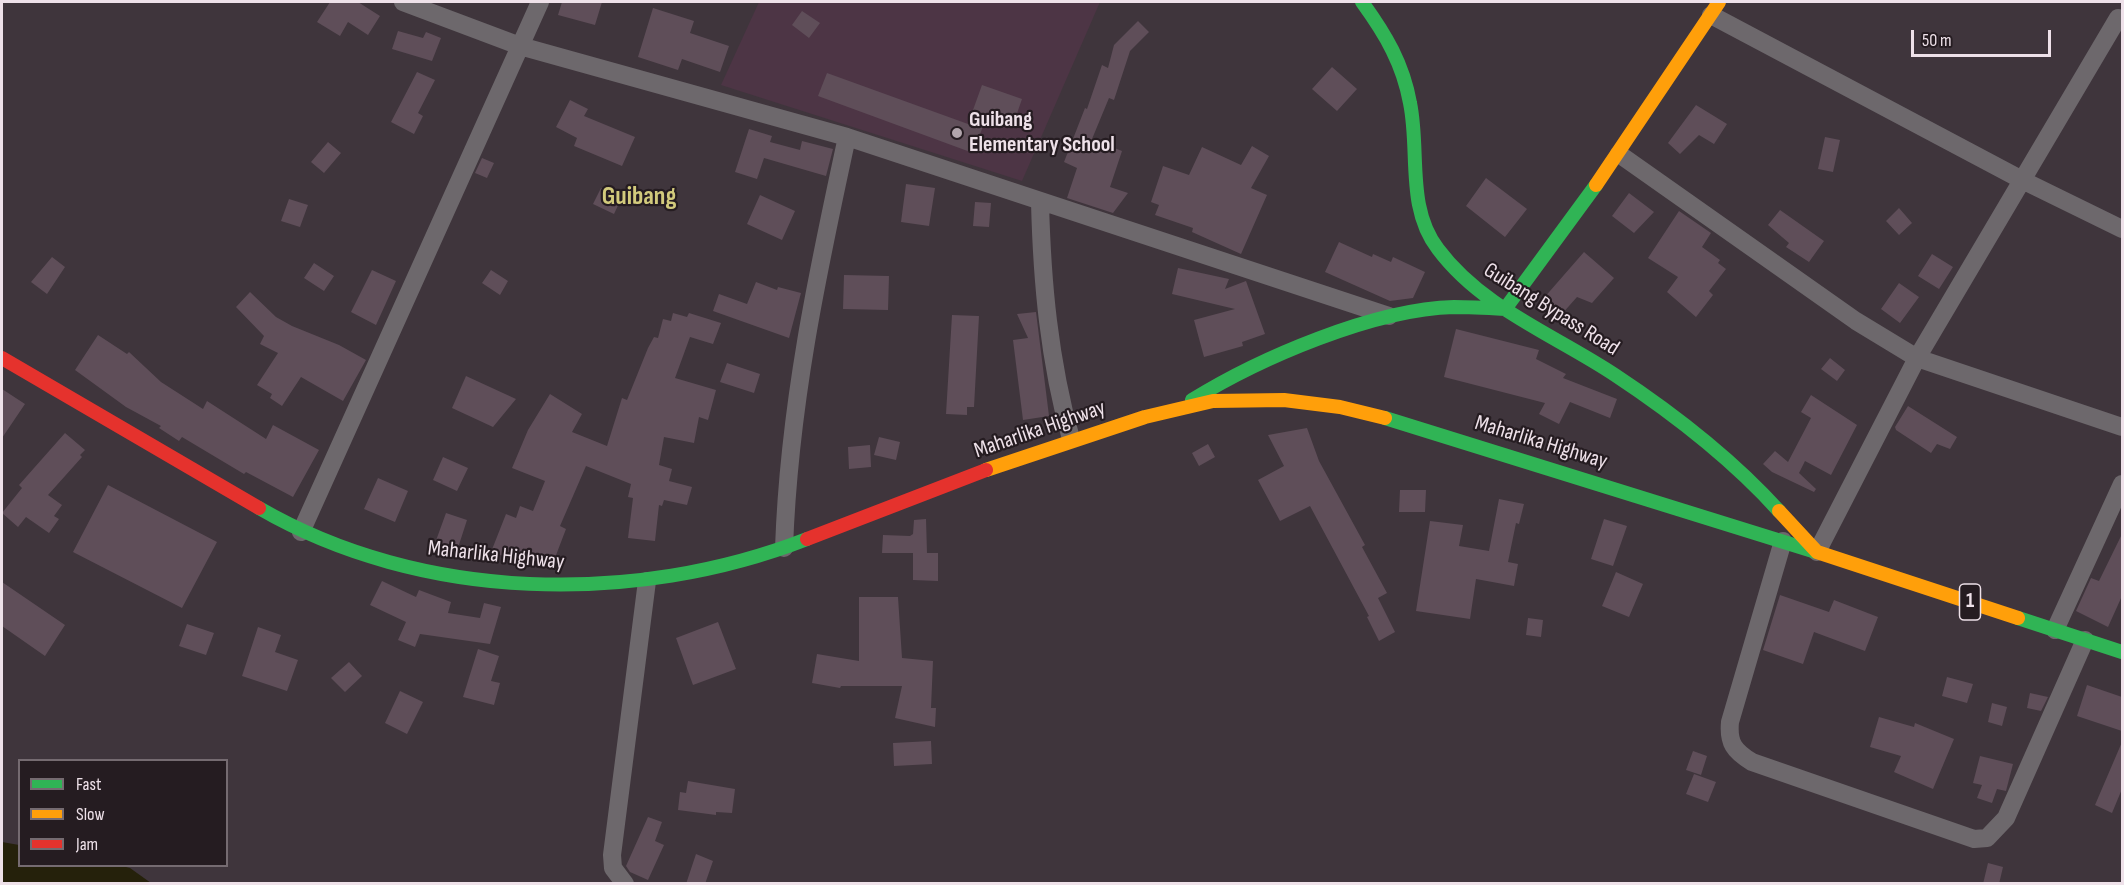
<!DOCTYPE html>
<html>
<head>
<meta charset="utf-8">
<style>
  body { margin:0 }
  #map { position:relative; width:2124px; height:885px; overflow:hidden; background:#3f353c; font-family:"Sofia Sans Condensed",sans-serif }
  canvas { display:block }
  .frame { position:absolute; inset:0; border:3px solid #eee1e9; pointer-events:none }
  .legend { position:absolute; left:18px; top:759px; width:210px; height:108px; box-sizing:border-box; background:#251c21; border:2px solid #756b71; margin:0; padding:8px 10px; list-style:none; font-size:18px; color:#eee1e9 }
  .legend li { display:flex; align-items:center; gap:12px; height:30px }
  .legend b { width:30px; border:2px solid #756b71 }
  .scale { position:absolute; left:1911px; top:30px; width:140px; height:27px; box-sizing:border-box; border:3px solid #eee1e9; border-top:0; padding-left:8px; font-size:18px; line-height:21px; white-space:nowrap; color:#eee1e9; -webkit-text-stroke:4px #251c21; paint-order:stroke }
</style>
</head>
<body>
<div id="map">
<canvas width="2124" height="885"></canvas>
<div class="frame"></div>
<ul class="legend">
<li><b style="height:8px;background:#30b455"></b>Fast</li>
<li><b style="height:8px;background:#ff9f0a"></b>Slow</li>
<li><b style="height:8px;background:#e5322d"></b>Jam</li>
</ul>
<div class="scale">50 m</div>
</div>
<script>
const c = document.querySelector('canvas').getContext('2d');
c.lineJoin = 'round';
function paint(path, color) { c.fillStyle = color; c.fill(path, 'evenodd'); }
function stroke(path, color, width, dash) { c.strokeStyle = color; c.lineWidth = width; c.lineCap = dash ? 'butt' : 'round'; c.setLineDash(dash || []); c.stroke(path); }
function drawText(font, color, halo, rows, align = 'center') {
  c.font = font + ' "Sofia Sans Condensed",sans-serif'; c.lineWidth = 4.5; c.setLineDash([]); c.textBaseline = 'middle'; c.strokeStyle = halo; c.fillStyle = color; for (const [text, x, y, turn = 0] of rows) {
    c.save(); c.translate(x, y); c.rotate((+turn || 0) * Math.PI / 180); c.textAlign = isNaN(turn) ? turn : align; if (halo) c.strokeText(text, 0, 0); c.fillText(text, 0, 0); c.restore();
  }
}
paint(new Path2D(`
  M759,2H1100L1022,181L721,85Z`), '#4d3545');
paint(new Path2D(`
  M2,842L19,845L20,866H122L130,868L151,883H2Z`), '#25210b');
paint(new Path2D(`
  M330,2H358L380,16L368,35L348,22L340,36L317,22Z
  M562,2H602L595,25L558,15Z
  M653,8L694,21L690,33L729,46L720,72L682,59L678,70L638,57Z
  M802,11L820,23L809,38L792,25Z
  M1138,21L1149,32L1130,51L1114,100L1109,98L1092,139L1122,151L1110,187L1128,193L1113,213L1067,198L1077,168L1064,162L1085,108L1087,109L1102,65L1108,68L1114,45Z
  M398,31L423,38L426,32L441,38L432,61L392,49Z
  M1332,67L1357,89L1337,111L1312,89Z
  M417,72L435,80L418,113L423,116L414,134L391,122Z
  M827,73L968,124L982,85L1022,99L1014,122L988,113L973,153L818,96Z
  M570,100L588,109L584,116L635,137L622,166L574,146L577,138L556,127Z
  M1696,105L1727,124L1714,144L1699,135L1680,154L1668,143Z
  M749,129L772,136L770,142L800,150L802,141L833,149L826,176L764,158L757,179L735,172Z
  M1825,137L1840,140L1833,172L1818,169Z
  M328,142L341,153L324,173L311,162Z
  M1252,146L1269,156L1251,188L1267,195L1241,254L1192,232L1193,228L1155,215L1159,205L1151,202L1163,166L1189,175L1202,147L1241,165Z
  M482,158L494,163L487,178L475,173Z
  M1486,178L1527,209L1505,237L1466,206Z
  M906,184L935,188L929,226L901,222Z
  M601,188L622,197L614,214L593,204Z
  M1629,193L1654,212L1634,233L1612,216Z
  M760,195L795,211L782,240L747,224Z
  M289,199L308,205L300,227L281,221Z
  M975,202L991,203L989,227L973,226Z
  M1899,208L1912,223L1899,235L1886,221Z
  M1780,210L1824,241L1809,262L1786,247L1789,243L1768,225Z
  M1679,211L1711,233L1702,247L1720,260L1718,263L1726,269L1709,291L1713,295L1696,317L1667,292L1678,277L1648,258Z
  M1339,242L1372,257L1373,254L1391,262L1393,257L1425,272L1413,298L1390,301L1325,272Z
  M1584,252L1614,278L1592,303L1577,297L1561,315L1543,299Z
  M1932,254L1953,267L1939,289L1918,276Z
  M52,257L65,267L47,294L31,282Z
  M314,263L334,276L324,291L304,278Z
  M1178,268L1229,279L1225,289L1246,281L1265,334L1242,342L1243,346L1204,357L1194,320L1235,309L1172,294Z
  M372,270L396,281L376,325L351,312Z
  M491,270L508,281L500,295L482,283Z
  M844,275L889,276L888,310L843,309Z
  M756,282L777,290L778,287L801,293L789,338L713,311L719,294L747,304Z
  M1899,283L1919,297L1900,323L1881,309Z
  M250,292L276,317L292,326L339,345L366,360L343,401L301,377L282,406L270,398L272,394L257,385L278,353L260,344L264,336L236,307Z
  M1036,312L1049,416L1023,420L1013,340L1028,338L1017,314Z
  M673,313L687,317L689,313L721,323L713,344L690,337L675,378L716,390L708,420L699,417L694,443L664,437L659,465L672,469L669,481L692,487L687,505L664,500L662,506L659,505L655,541L628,538L633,498L628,497L631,484L586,466L560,526L566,529L553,563L517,552L515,560L491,552L506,514L516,518L520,506L533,511L545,481L512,468L528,430L550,394L582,414L572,432L607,446L622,398L627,400L648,348L654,337L658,338L663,319L671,321Z
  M952,315L979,316L974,407H967V415L946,414Z
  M1456,329L1539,350L1536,359L1566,374L1563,378L1617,399L1610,418L1570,402L1559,424L1539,414L1545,403L1444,377Z
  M98,335L127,354L129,352L161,382L203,409L207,401L266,439L273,425L319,450L293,497L246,472L244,474L182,437L179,441L159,428L161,426L126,407L75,370Z
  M1830,358L1845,370L1837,381L1821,369Z
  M727,363L760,374L754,393L720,382Z
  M466,376L516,399L493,427L452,408Z
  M2,389L25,404L2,438Z
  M1811,395L1857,425L1831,475L1805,461L1799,473L1816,489L1814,492L1772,472L1763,464L1775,451L1788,462L1811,418L1801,412Z
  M1908,406L1957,437L1950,449L1937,444L1931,453L1896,430L1895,427Z
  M1307,428L1319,461L1365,545L1362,547L1387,593L1378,598L1395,632L1379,641L1367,617L1369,616L1310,506L1280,521L1258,480L1284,466L1268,435Z
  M65,433L85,450L80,455L82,457L48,495L62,505L54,516L59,519L49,533L26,517L18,527L2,513L22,488L19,485Z
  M879,437L900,442L896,460L874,455Z
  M1208,444L1215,457L1199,466L1192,453Z
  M870,445L871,467L849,469L848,447Z
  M443,457L468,468L457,491L433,480Z
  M378,478L408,491L395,522L364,509Z
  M108,485L217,542L182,608L73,552Z
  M1400,490H1426L1425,512H1399Z
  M1499,499L1524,504L1519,524L1516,523L1508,562L1518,564L1514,586L1476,579L1470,619L1416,611L1430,521L1463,525L1459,546L1489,551Z
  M446,513L467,520L456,554L434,546Z
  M926,519L927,553H938V581L913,580V553H882L883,535L910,536L913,534L914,520Z
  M1604,519L1627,526L1613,566L1591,559Z
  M2122,534V596L2108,627L2076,611L2091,578L2099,581Z
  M1616,572L1643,584L1629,617L1602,606Z
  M382,581L416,597L419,590L451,602L448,613L480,618L484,603L501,607L490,644L420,634L415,647L398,640L406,622L370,605Z
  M2,582L65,625L45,656L2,626Z
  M1780,595L1829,612L1834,600L1878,617L1865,651L1814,632L1803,664L1763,650Z
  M859,597H898L902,658L933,661L931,708H936L935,727L895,718L902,686H841L840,688L812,683L817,654L859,661Z
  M1528,618L1543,620L1541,637L1526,635Z
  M718,622L736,669L693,685L676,638Z
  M187,624L214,633L206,655L179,646Z
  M258,627L281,635L275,652L298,660L287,691L242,676Z
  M478,649L499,656L491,681L500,683L494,705L463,697Z
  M349,662L362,676L345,692L331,678Z
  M1947,677L1973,684L1967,703L1942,696Z
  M2087,685L2122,697V731L2077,716Z
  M400,691L423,702L407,734L385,723Z
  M2030,693L2048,697L2041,711L2027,708Z
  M1992,703L2007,707L2002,726L1988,722Z
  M1879,717L1914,727L1915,723L1954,739L1933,789L1894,772L1901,756L1870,747Z
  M931,741L932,764L894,766L893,743Z
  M2122,742V789L2112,813L2095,805Z
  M1693,751L1707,756L1701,775L1686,770Z
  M1980,756L2013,764L2006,791L1997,789L1992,803L1977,798L1982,785L1973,783Z
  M1694,774L1716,782L1708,802L1686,794Z
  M688,781L735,789L732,813L716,812V815L678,810L680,792L686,793Z
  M648,817L662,822L655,841L664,845L648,880L630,872L626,866Z
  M696,854L713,861L705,884H686Z
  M1988,863L2003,867L1999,884H1983Z`), '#5f4e59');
stroke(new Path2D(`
  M403,2L520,46L847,137L1389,316
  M1711,15L2024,181L2122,229
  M1619,154L1856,321L1917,358L2122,427
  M1040,202C1042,282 1049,360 1071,439
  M301,532L540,2
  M1783,541L1730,722C1728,743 1734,751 1752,762L1974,839L1987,838L2006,818L2085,640
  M784,548C789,406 817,275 847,137
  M1817,552L1917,358L2118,18L2122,21
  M2055,630L2122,484
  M625,884L613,868L612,855L647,581`), '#6d686c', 18);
stroke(new Path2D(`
  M1362,2C1386,35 1403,64 1410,103C1420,151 1406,208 1438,249C1482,308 1555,335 1615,375C1674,414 1731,458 1779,511
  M1192,400C1260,358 1374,309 1454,307C1471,307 1488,308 1505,309L1596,185
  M1385,418L1816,552
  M259,508C421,602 635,606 807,539
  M2018,618L2122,652`), '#30b455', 14);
stroke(new Path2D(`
  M1596,185L1719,2
  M986,470L1145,417L1213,401L1284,400L1340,407L1385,418
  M1779,511L1817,552L2018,618`), '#ff9f0a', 14);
stroke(new Path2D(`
  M2,358L259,508
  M807,539L986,470`), '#e5322d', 14);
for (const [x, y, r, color] of [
  [957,133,6,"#b1a5ac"]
]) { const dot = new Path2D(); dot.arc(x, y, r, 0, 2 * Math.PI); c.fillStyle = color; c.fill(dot); stroke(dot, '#251c21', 2); }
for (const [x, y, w] of [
  [1970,602,21]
]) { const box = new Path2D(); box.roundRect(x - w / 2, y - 18, w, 36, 4.5); c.fillStyle = '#251c21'; c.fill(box); stroke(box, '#eee1e9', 1.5); }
drawText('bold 21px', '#eee1e9', null, [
  ["1",1970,602]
]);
drawText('bold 22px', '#eee1e9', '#251c21', [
  ["Guibang",969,120],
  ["Elementary School",969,145]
], 'left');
drawText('22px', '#eee1e9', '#251c21', [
  ["Guibang Bypass Road",1551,310,32],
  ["Maharlika Highway",1040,430,-19],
  ["Maharlika Highway",1541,443,17],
  ["Maharlika Highway",496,556,6]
]);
drawText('bold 26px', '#d2ca7c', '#251c21', [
  ["Guibang",639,197]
]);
</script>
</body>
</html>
